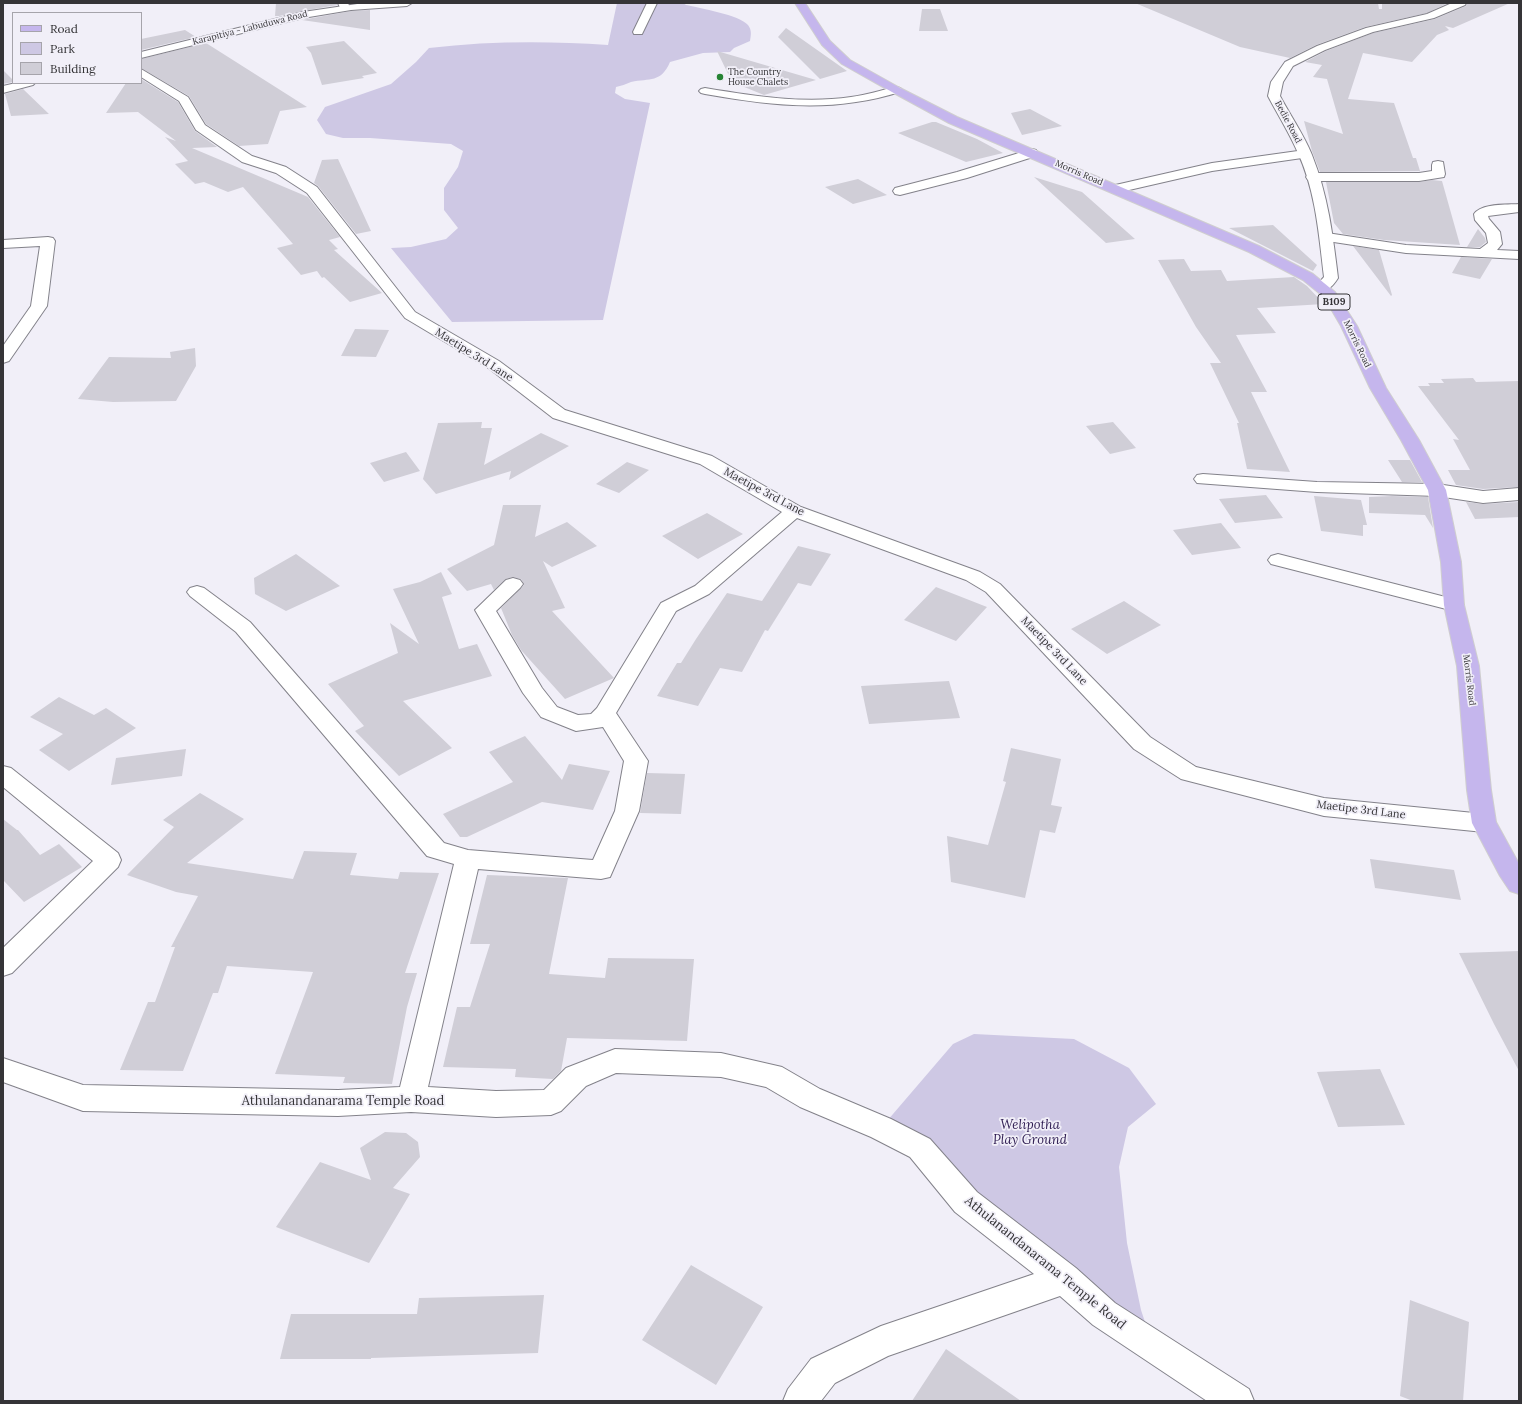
<!DOCTYPE html>
<html>
<head>
<meta charset="utf-8">
<style>
  body { margin:0 }
  #map { position:relative; width:1522px; height:1404px; overflow:hidden; background:#f1eff8; font-family:Lora,serif }
  canvas { display:block }
  .frame { position:absolute; inset:0; border:4px solid #353437; pointer-events:none }
  .legend { position:absolute; left:12px; top:12px; width:130px; height:72px; box-sizing:border-box; background:#f1eff8; border:1px solid #a6a4ab; margin:0; padding:5px 7px; list-style:none; font-size:12px; color:#353437 }
  .legend li { display:flex; align-items:center; gap:8px; height:20px }
  .legend b { width:20px; border:1px solid #a6a4ab }
</style>
</head>
<body>
<div id="map">
<canvas width="1522" height="1404"></canvas>
<div class="frame"></div>
<ul class="legend">
<li><b style="height:5px;background:#c5b6ed"></b>Road</li>
<li><b style="height:11px;background:#cec8e4"></b>Park</li>
<li><b style="height:11px;background:#d0ced7"></b>Building</li>
</ul>
</div>
<script>
const c = document.querySelector('canvas').getContext('2d');
c.lineJoin = 'round';
function paint(path, color) { c.fillStyle = color; c.fill(path, 'evenodd'); }
function stroke(path, color, width, dash) { c.strokeStyle = color; c.lineWidth = width; c.lineCap = dash ? 'butt' : 'round'; c.setLineDash(dash || []); c.stroke(path); }
function drawText(font, color, halo, rows, align = 'center') {
  c.font = font + ' Lora,serif'; c.lineWidth = 3.5; c.setLineDash([]); c.textBaseline = 'middle'; c.strokeStyle = halo; c.fillStyle = color; for (const [text, x, y, turn = 0] of rows) {
    c.save(); c.translate(x, y); c.rotate((+turn || 0) * Math.PI / 180); c.textAlign = isNaN(turn) ? turn : align; if (halo) c.strokeText(text, 0, 0); c.fillText(text, 0, 0); c.restore();
  }
}
paint(new Path2D(`
  M617,3H683L686,5C699,8 740,15 748,25C752,30 751,35 750,41L734,48L730,52L703,53L670,62C661,83 650,78 631,82C626,84 621,86 616,87L615,93L625,99L650,103L603,320L452,322L391,248L411,247L446,239L458,228L444,210V188L458,167L463,151L451,144L370,138H343L326,134L317,120L325,107L391,84L416,62L429,48C489,41 548,41 608,45Z
  M974,1034L1074,1039L1129,1068L1156,1104L1128,1127L1119,1167L1127,1243L1141,1310L1153,1346L881,1128L953,1044Z`), '#cec8e4');
paint(new Path2D(`
  M276,3H337V5L303,11L279,16H275Z
  M1135,3H1378L1379,9H1382V3H1448L1427,13L1365,27L1316,45L1290,58L1240,47Z
  M1467,3H1510L1453,28L1445,26L1449,30L1437,35L1412,62L1363,53L1348,99L1394,103L1413,158H1416L1420,171L1320,172L1312,151L1304,121L1343,134L1327,79L1313,77L1322,65L1305,62L1326,51L1373,33L1435,19L1466,6Z
  M922,9H940L948,31H919Z
  M370,10V30L302,20L351,11Z
  M786,28L847,71L820,79L778,37Z
  M185,30L196,37L141,50V39Z
  M344,41L377,73L362,76L364,78L322,85L311,53L306,47Z
  M206,43L225,55L307,107L280,111L268,144L239,146L206,124L189,96L141,68V59Z
  M717,51L816,80L764,95L732,82Z
  M3,70L13,80V82L3,84Z
  M141,79L178,102L195,131L217,147L192,148L308,197L340,237L329,240L338,249L334,250L382,293L350,302L324,277L322,278L317,271L301,275L277,248L293,244L243,187L228,192L204,182L195,184L175,164L188,161L165,137L176,141L138,112L106,113L126,83H141Z
  M23,89L49,114L11,116L5,94Z
  M1030,109L1062,126L1022,135L1011,113Z
  M932,122H936L977,139L1003,153L966,162L898,133Z
  M338,159L371,231L356,234L318,186L314,183L322,160Z
  M1034,177L1082,192L1135,239L1106,243Z
  M858,179L887,195L853,204L825,187Z
  M1432,180L1442,181L1460,245L1384,240L1343,234L1334,223L1326,182H1419Z
  M1273,225L1317,265L1313,271L1229,228Z
  M1478,229L1485,238L1486,242L1480,247H1467Z
  M1353,246L1379,250L1392,295L1391,296Z
  M1461,257L1492,259L1480,279L1452,273Z
  M1184,259L1191,271L1221,270L1227,281L1294,277L1307,286L1324,304L1257,308L1276,333L1236,335L1267,392H1251L1290,472L1247,469L1237,423H1239L1210,363H1221L1196,327L1158,260Z
  M355,329L389,330L376,357L341,356Z
  M195,348L196,366L176,401L113,402L78,399L109,357L171,358L170,352Z
  M1473,378L1476,382L1519,381V487L1483,489L1456,485L1448,470H1470L1453,439L1459,440L1418,386H1430L1428,383H1444L1441,379Z
  M482,422L481,428H492L484,465L541,433L569,446L509,480L511,471L436,494L423,479L438,423Z
  M1113,422L1136,448L1110,454L1086,426Z
  M406,452L420,471L384,482L370,463Z
  M1388,460H1410L1422,482H1402Z
  M627,462L649,470L619,493L596,484Z
  M1266,495L1283,518L1235,523L1219,499Z
  M1314,496L1361,500L1367,525H1363V536L1321,531Z
  M1392,496L1428,497L1433,528L1425,515L1369,513V497Z
  M1466,502L1483,504L1519,502V517L1475,519Z
  M503,505H541L535,537L567,522L597,546L552,567L543,561L565,608L552,611L614,678L565,699L521,650L512,635L501,608L524,585L521,579L513,577L506,579L494,590L491,584L467,591L447,569L494,545Z
  M707,513L743,534L698,559L662,536Z
  M1221,523L1241,548L1192,555L1173,530Z
  M798,546L831,554L811,586L798,583L768,631L765,630L742,672L720,668L698,706L657,696L677,663H681L696,639L727,593L762,601Z
  M296,554L340,586L286,611L255,594L254,578Z
  M441,572L452,594L442,597L459,649L477,644L492,676L403,701L452,748L399,776L355,731L364,726L328,684L398,653L390,623L419,644L393,589L420,582Z
  M936,587L987,607L956,641L904,620Z
  M1124,601L1161,625L1107,654L1071,629Z
  M949,681L960,718L869,724L861,686Z
  M59,697L94,715L106,708L136,728L69,771L39,750L63,734L30,717Z
  M525,736L562,780L569,764L610,771L593,810L542,802L467,837H460L443,814L513,782L489,752Z
  M1011,748L1061,759L1051,805L1062,807L1055,833L1040,830L1025,898L951,882L947,836L988,845L1006,782L1003,781Z
  M186,749L182,776L111,785L116,758Z
  M647,773L685,774L681,814L640,813Z
  M200,793L244,819L187,863L293,879L304,851L357,853L350,875L398,879L400,872L439,873L405,973H417L407,1007L392,1084L343,1083L345,1077L275,1074L313,972L227,966L218,993H213L183,1071L120,1070L148,1002H155L175,947H171L198,896L176,892L127,875L174,827L163,820Z
  M3,819L17,830H18L40,855L59,844L82,867L24,902L3,880Z
  M1370,859L1454,870L1461,900L1375,888Z
  M487,875L568,878L549,974L605,978L608,958L694,959L687,1041L567,1038L561,1071L553,1079L515,1077L516,1069L443,1067L457,1007H470L490,944H470Z
  M1519,951V1071L1494,1024L1459,953Z
  M1380,1069L1405,1125L1338,1127L1317,1072Z
  M385,1132L406,1133L418,1142L420,1157L393,1188L410,1194L369,1263L276,1227L320,1162L371,1180L360,1148Z
  M691,1265L763,1307L716,1385L642,1340Z
  M544,1295L538,1353L371,1358V1359H280L291,1314H417L419,1298Z
  M1410,1300L1469,1322L1463,1401H1413L1400,1396Z
  M946,1349L1021,1401H912Z`), '#d0ced7');
const street = new Path2D(`
  M338,3H348L350,8L349,10H341Z
  M647,3H657L642,34H634L633,32Z
  M141,69L188,97L205,125L252,156L286,167L317,187L415,312L499,361L565,410L712,456L801,507L980,572L1000,584L1150,737L1196,767L1324,798L1484,814L1493,817L1496,823L1493,829L1484,832L1324,816L1181,779L1134,749L986,592L966,580L797,518L709,594L676,611L616,713L648,761L639,811L610,877L601,879L478,869L428,1087L496,1091L544,1090L566,1068L615,1049L721,1053L782,1067L820,1089L891,1119L930,1139L977,1192L1076,1268L1115,1303L1249,1389L1254,1401H1207L1093,1325L1060,1296L888,1356L835,1383L821,1401H783L788,1389L811,1359L881,1326L1034,1274L955,1212L910,1157L871,1137L800,1107L766,1087L721,1077L616,1073L586,1086L561,1111L551,1115L496,1117L411,1112L338,1116L83,1111L3,1082V1058L83,1085L338,1090L400,1087L454,864L427,856L236,632L190,596L187,592L190,588L197,586L204,588L250,622L444,843L468,850L593,860L615,811L624,761L603,727L576,731L541,717L523,693L475,610L506,580L513,578L520,580L523,584L520,588L496,611L542,688L557,707L578,715L591,714L597,708L661,603L695,586L782,512L700,464L553,418L487,367L405,318L307,193L276,173L242,162L196,130L179,101L141,77Z
  M896,87L900,88L902,90L900,92C833,113 773,106 705,94L701,93L699,91L701,89L705,88C753,96 803,104 851,97C867,95 881,90 896,87Z
  M1032,149L1036,150L1038,153L1036,156L967,178L900,195L895,194L893,191L895,188L957,172Z
  M1305,150L1309,151L1311,154L1309,157L1212,171L1116,193L1111,192L1109,189L1111,186L1212,163Z
  M1438,161L1443,162L1445,174L1444,177L1419,181H1313L1308,180L1306,177L1308,174L1313,173H1419L1432,171V165L1433,162Z
  M1519,204V212L1488,216L1489,219L1500,232L1502,244L1497,250L1519,251V259L1406,253L1327,241L1322,240L1320,237L1322,234L1327,233L1406,245L1480,249L1488,243L1486,233L1475,220L1474,214C1482,203 1507,205 1519,204Z
  M48,237L53,238L55,241L47,306L9,361L3,363V346L31,306L40,246L3,248V240Z
  M1203,474L1317,482L1437,484L1483,491L1519,488V500L1483,503L1437,496L1317,492L1197,483L1194,479L1197,475Z
  M1278,554L1461,601L1464,605L1461,609L1454,611L1271,564L1268,560L1271,556Z
  M3,766L11,768L118,853L121,860L118,867L12,973L3,976V948L93,861L3,787Z`);
const secondary = new Path2D(`
  M364,3H412L407,6L351,10L303,18L141,58V52L303,12Z
  M1452,3H1466L1465,5L1434,18L1373,32L1325,50L1293,66L1283,82L1280,96C1290,115 1304,135 1312,155C1328,195 1333,236 1338,278C1333,286 1327,293 1317,290L1315,287L1324,277C1319,236 1316,192 1298,153C1290,134 1278,115 1268,96L1271,82L1285,62L1317,46L1366,28L1427,14Z
  M16,83H35L33,85L3,93V86Z`);
const primary = new Path2D(`
  M795,3H805L830,41L850,60L900,88L957,117L1259,246L1313,274L1335,292L1357,326L1386,388L1419,440L1446,490L1461,562L1464,605L1479,666L1491,790L1496,822L1519,864V894L1510,891L1500,876L1472,823L1467,790L1457,666L1444,605L1441,562L1428,490L1401,440L1370,388L1341,326L1324,297L1303,280L1249,252L949,123L892,92L842,64L822,45Z`);
stroke(street, '#83828a', 2);
stroke(secondary, '#83828a', 2);
stroke(primary, '#cfcecf', 2);
paint(street, '#fff');
paint(secondary, '#fff');
paint(primary, '#c5b6ed');
for (const [x, y, r, color] of [
  [720,77,4,"#268334"]
]) { const dot = new Path2D(); dot.arc(x, y, r, 0, 2 * Math.PI); c.fillStyle = color; c.fill(dot); stroke(dot, '#f1eff8', 1.5); }
drawText('9px', '#353437', '#f1eff8', [
  ["Karapitiya - Labuduwa Road",250,28,-14],
  ["Bedie Road",1288,122,62],
  ["Morris Road",1079,173,23],
  ["Morris Road",1357,344,64],
  ["Morris Road",1469,680,83]
]);
drawText('9px', '#353437', '#f1eff8', [
  ["The Country",728,72],
  ["House Chalets",728,82]
], 'left');
for (const [x, y, w] of [
  [1334,302,32]
]) { const box = new Path2D(); box.roundRect(x - w / 2, y - 8, w, 16, 3); c.fillStyle = '#f1eff8'; c.fill(box); stroke(box, '#353437', 1); }
drawText('bold 10px', '#353437', null, [
  ["B109",1334,302]
]);
drawText('11px', '#353437', '#f1eff8', [
  ["Maetipe 3rd Lane",474,355,32],
  ["Maetipe 3rd Lane",764,492,28],
  ["Maetipe 3rd Lane",1054,651,46],
  ["Maetipe 3rd Lane",1361,810,7]
]);
drawText('13px', '#353437', '#f1eff8', [
  ["Athulanandanarama Temple Road",343,1101],
  ["Athulanandanarama Temple Road",1045,1263,39]
]);
drawText('italic 13px', '#2f1d52', '#f1eff8', [
  ["Welipotha",1030,1125],
  ["Play Ground",1030,1140]
]);
</script>
</body>
</html>
